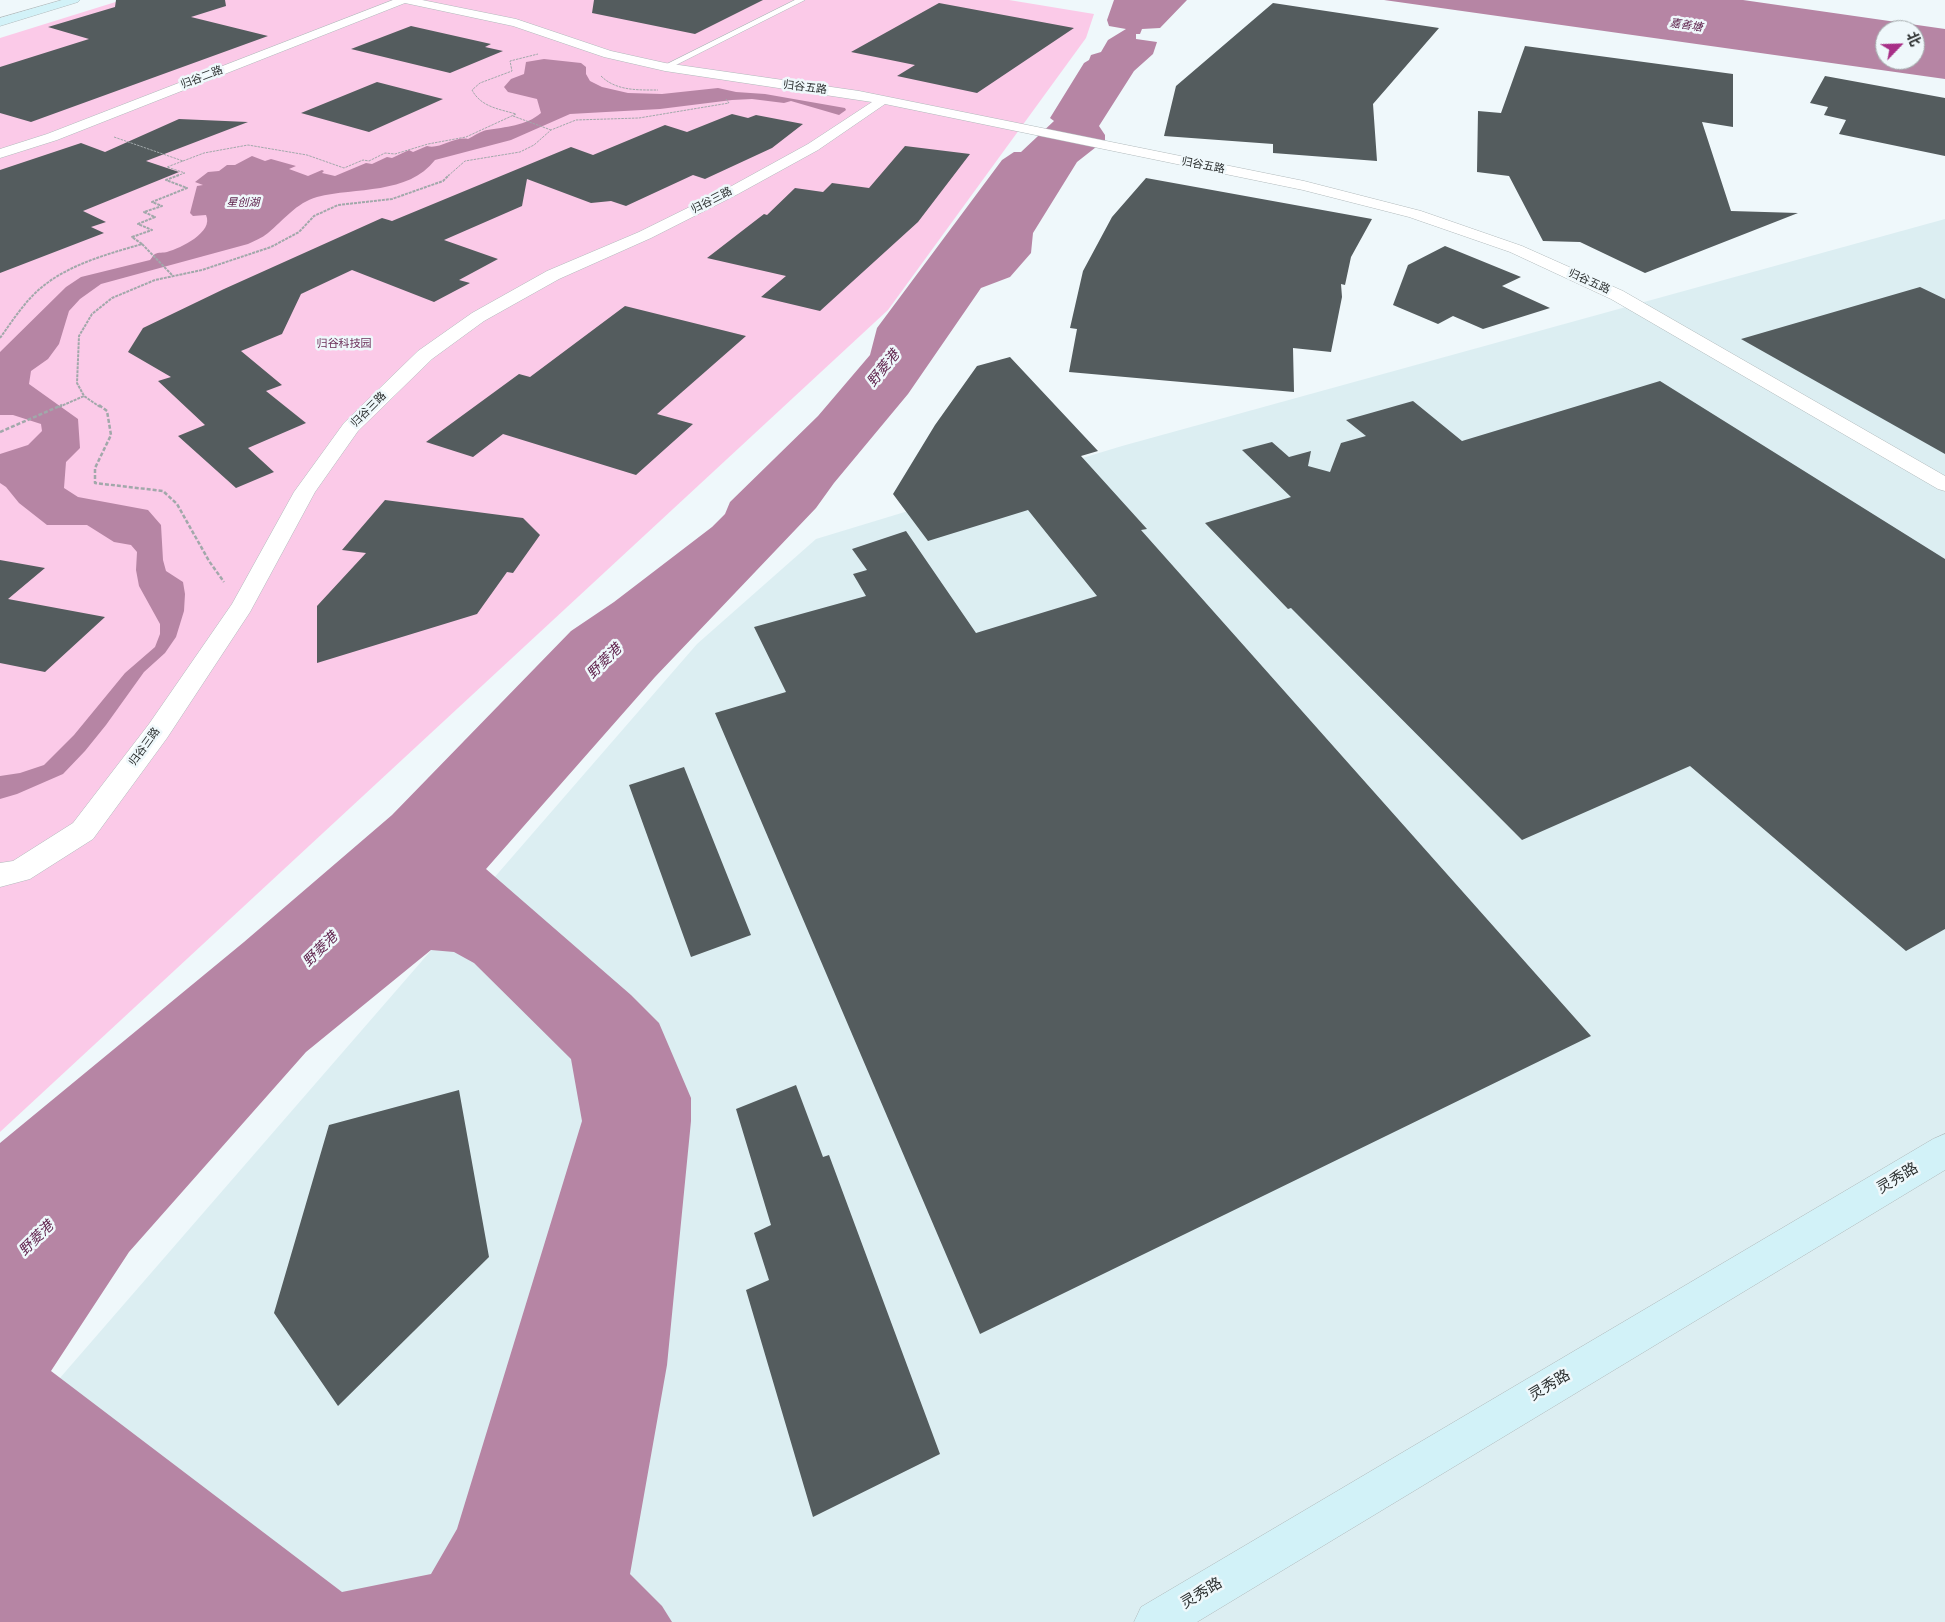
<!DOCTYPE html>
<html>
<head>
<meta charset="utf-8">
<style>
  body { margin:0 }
  #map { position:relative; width:1945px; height:1622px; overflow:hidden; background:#eff8fb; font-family:"Nunito Sans","Noto Sans SC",sans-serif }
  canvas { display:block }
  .north { position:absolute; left:1875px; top:20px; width:50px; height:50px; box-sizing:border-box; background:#eff8fb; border:1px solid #a1a8a9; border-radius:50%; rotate:66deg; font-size:14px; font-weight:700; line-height:20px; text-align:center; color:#2b2f2f }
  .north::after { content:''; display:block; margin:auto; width:18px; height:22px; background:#a72f86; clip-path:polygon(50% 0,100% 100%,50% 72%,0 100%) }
</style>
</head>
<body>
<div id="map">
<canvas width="1945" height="1622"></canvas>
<div class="north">北</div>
</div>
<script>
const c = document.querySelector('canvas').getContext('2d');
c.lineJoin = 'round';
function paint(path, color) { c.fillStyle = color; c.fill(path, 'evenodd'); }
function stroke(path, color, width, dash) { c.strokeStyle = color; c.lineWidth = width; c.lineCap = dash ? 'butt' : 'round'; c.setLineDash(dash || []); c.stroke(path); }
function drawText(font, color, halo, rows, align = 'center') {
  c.font = font + ' "Nunito Sans","Noto Sans SC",sans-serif'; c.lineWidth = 5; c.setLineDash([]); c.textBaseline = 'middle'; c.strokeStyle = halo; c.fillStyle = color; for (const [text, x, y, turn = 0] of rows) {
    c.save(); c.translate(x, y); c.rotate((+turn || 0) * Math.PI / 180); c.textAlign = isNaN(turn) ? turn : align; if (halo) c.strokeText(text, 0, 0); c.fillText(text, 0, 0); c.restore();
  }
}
paint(new Path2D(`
  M1945,219V1622H0V1447L697,644L816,539L1122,446Z`), '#dceef2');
paint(new Path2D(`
  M122,0H1009L1094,14L1086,38L888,310L0,1132V38Z`), '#fbcae8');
paint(new Path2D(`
  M1114,0H1187L1160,28L1142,29L1140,34H1136V39L1157,42L1153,54L1134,71L1099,126L1105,135V140L1077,162L1033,233L1031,253L1010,277L981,288L908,394L834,483L816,508L655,677L486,869L631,995L659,1023L691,1098V1121L667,1365L630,1574L662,1606L672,1622H0V1143L244,942L392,815L571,631L614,602L712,527L725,514L730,502L818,416L870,355L877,328L1002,160L1014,152H1021L1054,121L1050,118L1084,63L1089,60L1091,55L1101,52L1108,40L1126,29L1109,26L1107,20ZM431,950L454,952L474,963L571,1059L582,1121L457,1529L431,1574L342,1592L51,1371L129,1252L306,1052Z
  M1384,0H1743L1945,29V79ZM1885,30H1915V60H1885Z
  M544,59L581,63L586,67V74L590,81L602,87L628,93L662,94L718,88L736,92L765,94L845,108L846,110L839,115L791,101L784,103L752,99L732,100L660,109L570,114L511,140L435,160C408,195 356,187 317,197C296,203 284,220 268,233C262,238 254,241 248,244L101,284L80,299L69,311L59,344L48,359L31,371L29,384L78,419L80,448L66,462L64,488L78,497L148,510L161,525L163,560L166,571L183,582L185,594L184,611L176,637L165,653L144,672L106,725L85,751L63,774L17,794L0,799V776L20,773L44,765L74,735L125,673L155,647L160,634V624L139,586L136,570L137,552L131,545L114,542L87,525H47L19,503L6,487L0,483V454L28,445L42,431L41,424L13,415H0V352L66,287L81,277L150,260C152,258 153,255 155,254C158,252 164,253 167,252C181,248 214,232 206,215L193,216L190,213L197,186L203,185L195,182L208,172L219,171L227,165H235L252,156L265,161L271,159L296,166L289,169L308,176L322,170L324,171L322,173L335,176L366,163L372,164L387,157L392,158L409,150L413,152L427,146C439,150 455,136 468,139C474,136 481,131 487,130C505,127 526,126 541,113L537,99L508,92L504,87L511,79L524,74L526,62Z`), '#b685a4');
paint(new Path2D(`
  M116,0H225L226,6L191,17L268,36L31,122L0,113V67L89,39L48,27L115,7Z
  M594,0H763L695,34L592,13Z
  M939,3L1074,28L977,93L897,76L915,65L851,52Z
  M1273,3L1439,28L1373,104L1377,161L1273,153V144L1164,136L1176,86Z
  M411,26L491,44L485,47L503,51L450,73L351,49Z
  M1525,46L1733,74V127L1702,122L1731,211L1798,213L1645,273L1580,242L1543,241L1509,176L1477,172L1478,111L1501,113Z
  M1825,76L1945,98V156L1839,134L1846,120L1824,115L1828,107L1810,103Z
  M377,82L443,99L369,132L301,113Z
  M732,114L748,118L756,115L803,124L772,148L705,179L693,175L626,206L611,201L591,203L527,179L522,206L444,240L498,259L459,280L470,283L434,302L352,270L301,294L282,334L241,351L282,385L266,391L306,423L248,448L274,472L236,488L178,436L205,425L158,381L171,377L128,352L143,328L224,289L382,218L392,221L571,147L593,155L665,125L687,132Z
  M179,119L248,122L146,161L179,172L83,211L106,222L91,227L104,233L0,273V170L81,143L105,152Z
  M905,146L970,154L918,222L820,311L761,297L786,276L707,258L764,214L767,215L795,188L823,192L832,183L869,188Z
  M1146,178L1372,219L1351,257L1345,285L1341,284L1342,297L1331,352L1293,348L1294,392L1069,372L1077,329L1070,328L1083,271L1112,217Z
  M1445,246L1521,277L1502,286L1550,308L1483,329L1453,316L1438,324L1393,305L1408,265Z
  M1920,287L1945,299V454L1741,339Z
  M625,306L746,336L657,414L693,424L636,475L503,434L473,457L426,442L519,374L530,377Z
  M1010,357L1098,451L1081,456L1147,529L1141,530L1591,1036L980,1334L715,713L786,692L754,627L866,596L853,574L867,570L852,549L906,531L976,633L1097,596L1028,510L928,541L893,494L935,425L977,366Z
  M1660,381L1945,559V929L1906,951L1690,766L1522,840L1291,608L1288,609L1205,523L1291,497L1242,450L1272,442L1289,457L1311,451L1308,466L1330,472L1341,443L1366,436L1346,420L1413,401L1462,441Z
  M385,500L523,518L540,535L513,573L507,572L477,614L317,663V606L366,553L342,550Z
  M0,560L45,568L8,599L105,617L45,672L0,663Z
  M684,767L751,935L691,957L629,785Z
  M796,1085L823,1157L829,1155L940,1454L813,1517L746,1290L769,1280L754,1233L771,1225L736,1109Z
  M459,1090L489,1257L338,1406L274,1313L329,1125Z`), '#545c5e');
const lane = new Path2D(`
  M795,0H805L668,69L661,67Z`);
const street = new Path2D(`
  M393,0H422L516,19L611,51L665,63L859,91L1304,181L1421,211L1522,246L1623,291L1945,476V491L1938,489L1611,299L1510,252L1409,217L1303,190L885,104L818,150L738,194L651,238L559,279L484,321L432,359L358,431L315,492L250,612L167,738L93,839L30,879L0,887V863L13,861L73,823L149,724L232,604L294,492L344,423L418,351L472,313L547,271L639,232L728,188L808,144L872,102L665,71L604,57L513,26L405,3L57,140L0,158V149L47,134Z`);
const secondary = new Path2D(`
  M62,0H80L78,2L0,26V18Z
  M1945,1134V1170L1197,1622H1134L1141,1607L1933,1139Z`);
stroke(lane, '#b1babc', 1);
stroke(street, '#b1babc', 1);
stroke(secondary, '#b1babc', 1);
stroke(new Path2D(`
  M601,76C616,91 638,90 658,90
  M513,116L551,130
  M114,137L183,161L167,167L185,173L176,176
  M183,161L204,153L248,145L307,155L344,168L363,160L369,161L385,153L395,154L428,144L466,137L516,114C499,109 481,107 472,90L480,83L512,71L510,61L538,54
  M448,176L465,161L520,152L534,145L551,130L576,120L639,118L729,103L726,99`), '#a1a8aa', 1, [2.5, 1]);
stroke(new Path2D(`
  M142,244L173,276
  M0,338C13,320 25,301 42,287C70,264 108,254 142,244L132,237L152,230L138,224L155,217L144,212L162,206L152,202L187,188L166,180L179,175
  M59,407L84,396
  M100,407L84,396L77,383L79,336L92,314L112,298L155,280L202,270L271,247L299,232L314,216L338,205L392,199L443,181L449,175`), '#a1a8aa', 2, [3, 1]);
stroke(new Path2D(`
  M99,405L107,411L111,435L95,468V483L163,491L177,504L209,561L224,582
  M0,432L62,405`), '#a1a8aa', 2.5, [4, 2]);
paint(lane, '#fff');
paint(street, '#fff');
paint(secondary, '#d2f2f8');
drawText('italic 11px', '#60244e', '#eff8fb', [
  ["嘉善塘",1686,26,8],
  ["星创湖",243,203]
]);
drawText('11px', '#2b2f2f', '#eff8fb', [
  ["归谷二路",202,78,-21],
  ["归谷五路",805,88,7],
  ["归谷五路",1203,166,11],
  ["归谷三路",712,201,-27],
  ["归谷五路",1589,282,24],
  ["归谷三路",369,410,-45],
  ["归谷三路",145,747,-54]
]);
drawText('11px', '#6e305a', '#eff8fb', [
  ["归谷科技园",344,344]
]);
drawText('italic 14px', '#60244e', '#eff8fb', [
  ["野菱港",884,369,-51],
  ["野菱港",605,662,-45],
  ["野菱港",321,950,-45],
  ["野菱港",37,1239,-45]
]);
drawText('15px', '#2b2f2f', '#eff8fb', [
  ["灵秀路",1898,1179,-31],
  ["灵秀路",1550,1386,-31],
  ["灵秀路",1202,1594,-31]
]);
</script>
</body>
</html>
